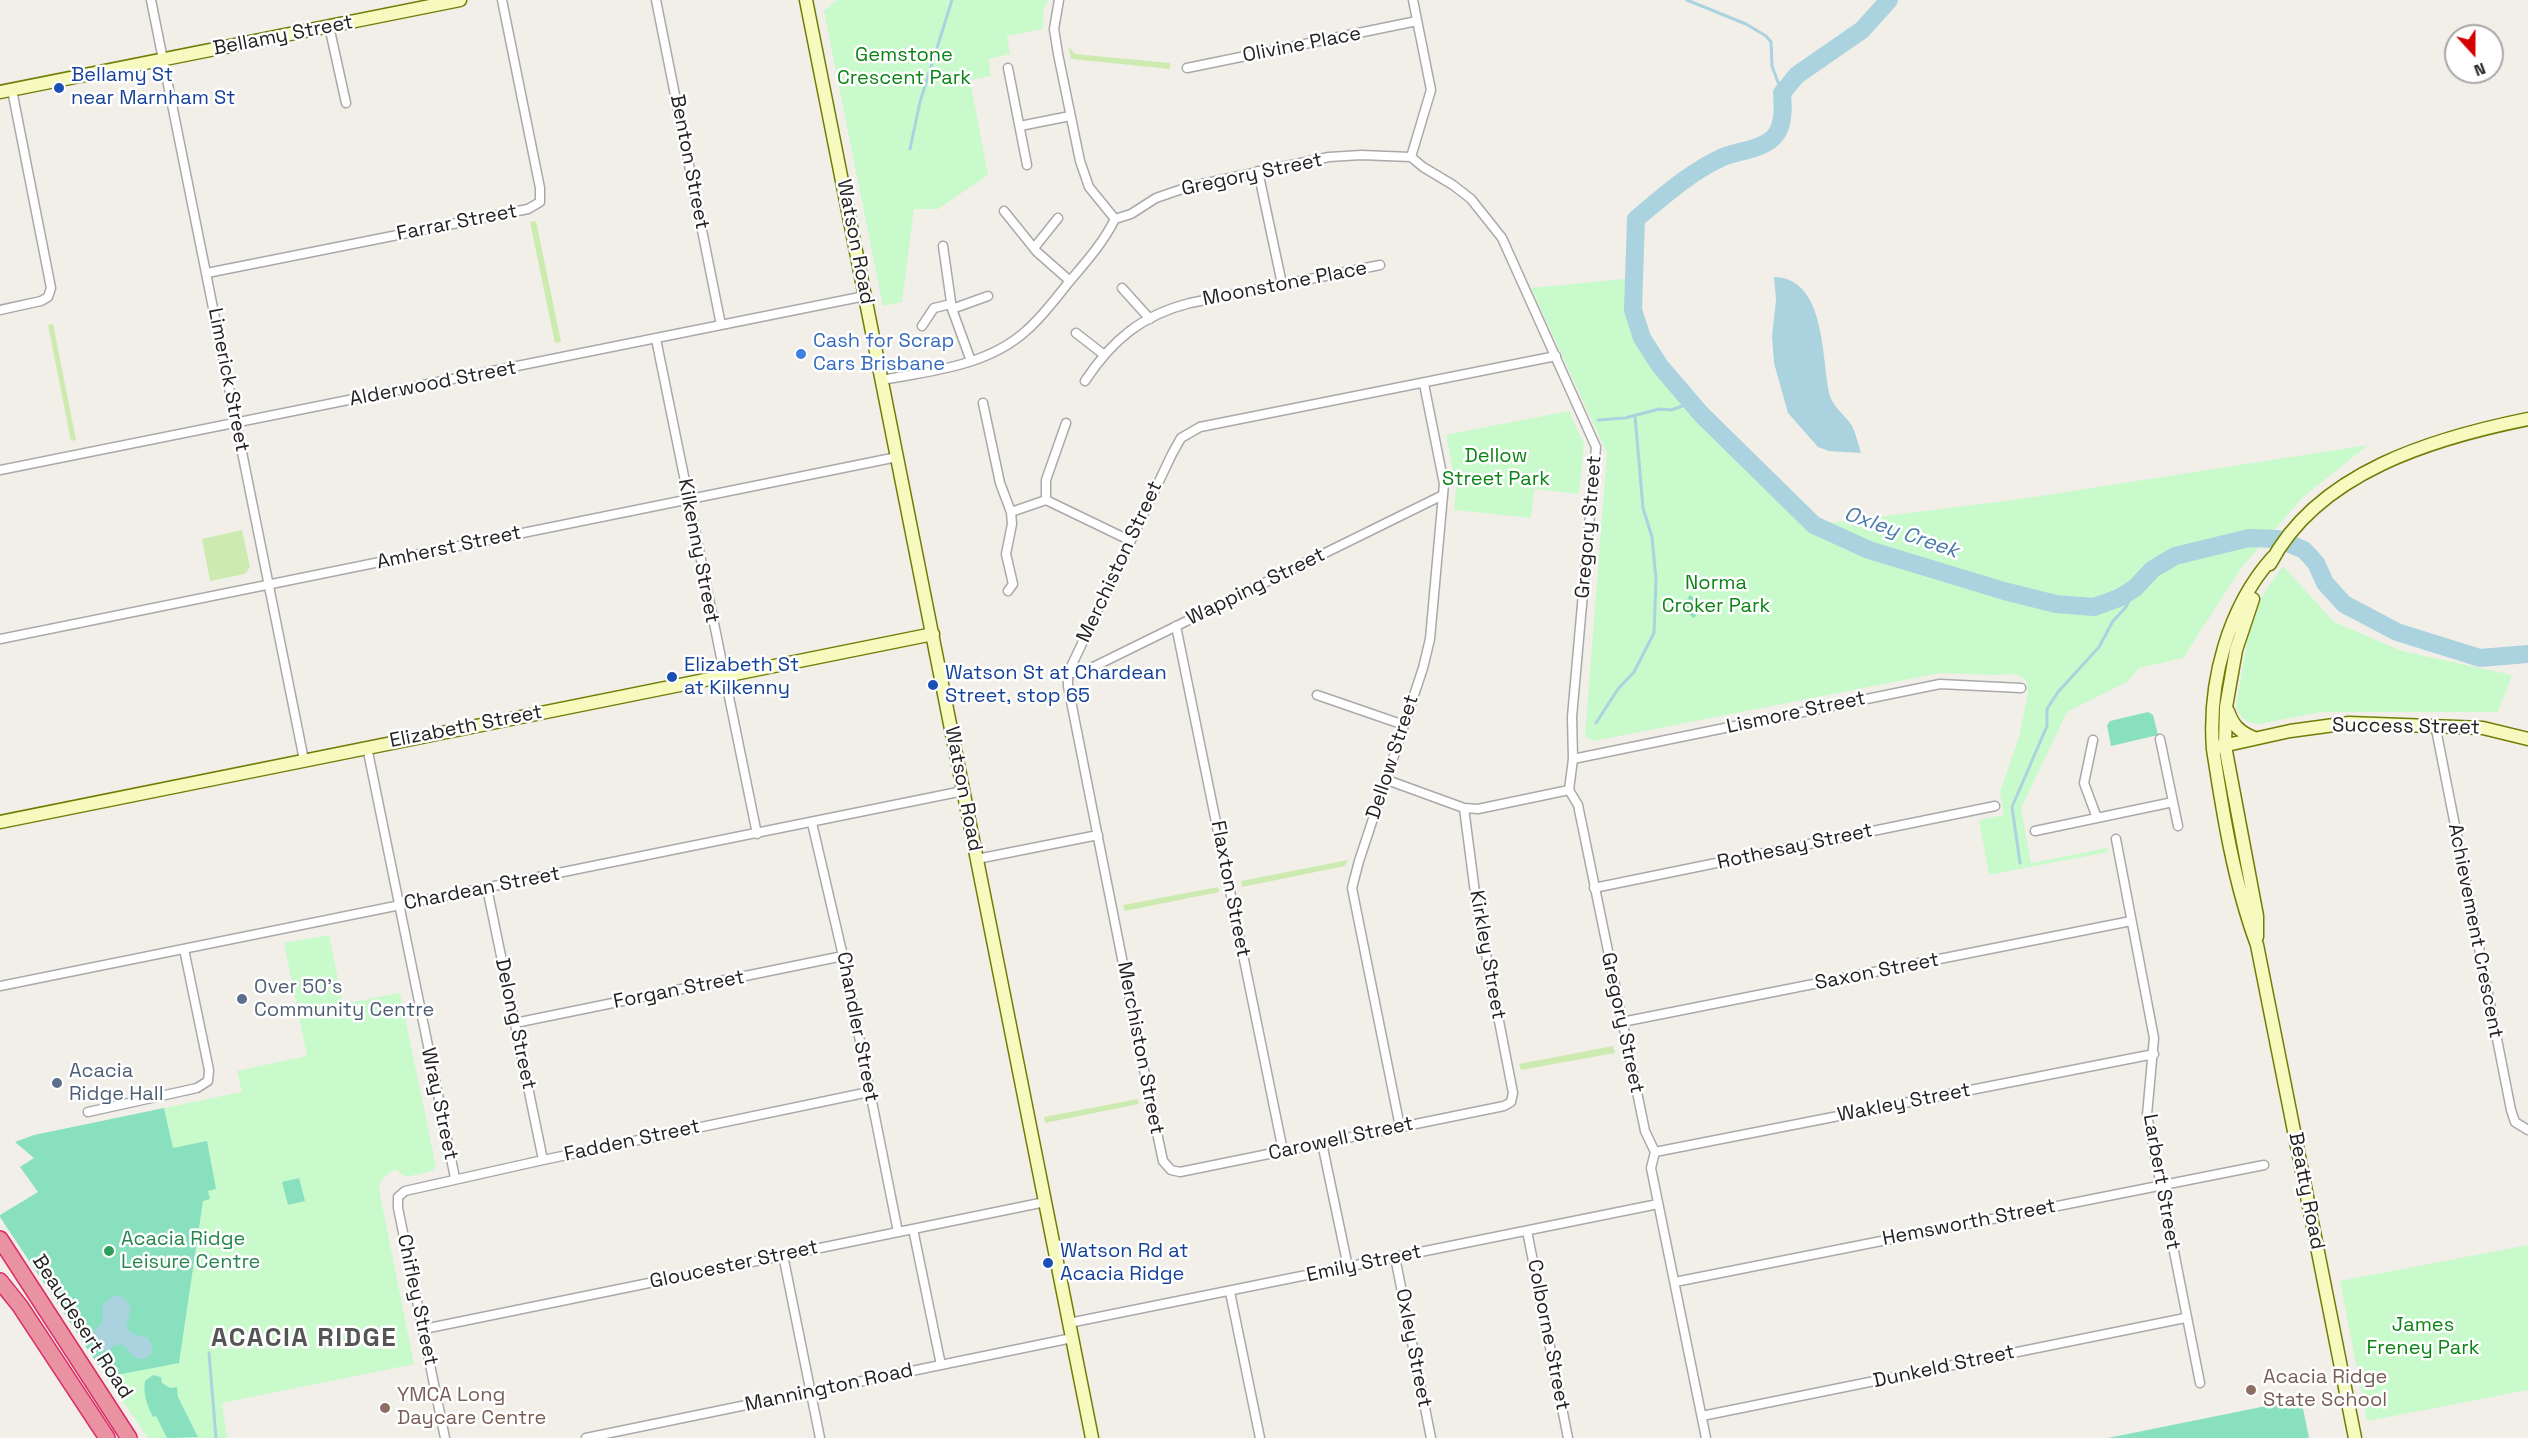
<!DOCTYPE html>
<html>
<head>
<meta charset="utf-8">
<style>
  body { margin:0 }
  #map { position:relative; width:2528px; height:1438px; overflow:hidden; background:#f2efe9; font-family:"Space Grotesk",sans-serif }
  canvas { display:block }
  .north { position:absolute; left:2444px; top:24px; width:60px; height:60px; box-sizing:border-box; background:#fff; border:2px solid #a7a7a7; border-radius:50%; rotate:159deg; font-size:16px; font-weight:700; line-height:24px; text-align:center; color:#222 }
  .north::after { content:''; display:block; margin:auto; width:21px; height:27px; background:#d40000; clip-path:polygon(50% 0,100% 100%,50% 72%,0 100%) }
</style>
</head>
<body>
<div id="map">
<canvas width="2528" height="1438"></canvas>
<div class="north">N</div>
</div>
<script>
const c = document.querySelector('canvas').getContext('2d');
c.lineJoin = 'round';
function paint(path, color) { c.fillStyle = color; c.fill(path, 'evenodd'); }
function stroke(path, color, width, dash) { c.strokeStyle = color; c.lineWidth = width; c.lineCap = dash ? 'butt' : 'round'; c.setLineDash(dash || []); c.stroke(path); }
function drawText(font, color, halo, rows, align = 'center') {
  c.font = font + ' "Space Grotesk",sans-serif'; c.lineWidth = 5; c.setLineDash([]); c.textBaseline = 'middle'; c.strokeStyle = halo; c.fillStyle = color; for (const [text, x, y, turn = 0] of rows) {
    c.save(); c.translate(x, y); c.rotate((+turn || 0) * Math.PI / 180); c.textAlign = isNaN(turn) ? turn : align; if (halo) c.strokeText(text, 0, 0); c.fillText(text, 0, 0); c.restore();
  }
}
paint(new Path2D(`
  M1069,47L1075,54L1170,63V69L1071,59Z
  M536,221L561,342L555,343L530,222Z
  M53,324L76,440L71,441L48,325Z
  M242,530L250,567L245,574L210,581L202,539Z
  M1348,860L1345,866L1242,887L1241,881Z
  M1218,887L1219,892L1125,911L1123,905Z
  M1613,1046L1615,1053L1521,1070L1519,1064Z
  M1138,1099L1139,1104L1045,1123L1044,1117Z`), '#cdebb0');
paint(new Path2D(`
  M837,0H1048L1043,12V29L1007,36L1010,54L988,59L991,76L970,80L988,175L938,209H914L902,302L883,306L824,11Z
  M1634,278L1633,310L1642,338L1660,366L1701,414L1814,525L2021,499L2368,445L2303,497L2242,567L2183,658L2139,668L2127,682L2067,712L2021,808L2031,863L2107,848L2108,852L1989,875L1979,820L2004,815L2000,792L2019,737L2028,693L2026,680L2015,674L1995,675L1940,673L1593,741L1585,736L1607,453L1531,288Z
  M1569,411L1584,444L1579,494L1534,489L1531,518L1454,510L1456,486L1446,435Z
  M2283,566L2334,622L2402,651L2512,675L2498,712H2321L2259,724C2246,723 2241,719 2236,706L2248,637L2263,594Z
  M329,935L343,1004L400,993L436,1167L432,1171L406,1177L395,1169L381,1180L379,1189L414,1364L222,1403L227,1438H148L106,1377L179,1362L203,1200L208,1191L216,1189L173,1148L164,1108L242,1092L237,1071L307,1056L284,943Z
  M2528,1245V1390L2367,1421L2340,1281Z`), '#c8facc');
paint(new Path2D(`
  M1690,595L1704,605L1694,618L1680,608Z
  M2148,712L2153,715L2158,735L2111,746L2107,725L2110,721Z
  M164,1108L173,1148L207,1141L216,1189L208,1191L210,1199L203,1201L179,1363L106,1377L0,1217V1215L38,1192L20,1167L34,1158L15,1142L34,1135Z
  M299,1178L305,1201L288,1205L282,1182Z
  M153,1375L161,1377L162,1383L170,1388L177,1387L178,1397L198,1437L167,1438L156,1416L153,1417C147,1405 143,1394 145,1381Z
  M2301,1399L2309,1438H2108Z`), '#88e0be');
paint(new Path2D(`
  M1774,277C1827,278 1821,360 1830,396C1834,408 1846,416 1852,426C1856,434 1858,444 1861,453L1829,451L1818,447L1788,413L1774,363L1772,336L1776,300Z
  M119,1295L126,1300L131,1309L126,1328L133,1334L148,1338L152,1346V1353C138,1367 133,1354 123,1345H115L108,1351C96,1349 94,1342 94,1331L103,1322V1304L113,1296Z`), '#aad3df');
stroke(new Path2D(`
  M1687,0L1746,24L1766,36L1771,42L1772,66L1782,93
  M910,149L920,102L952,0
  M1598,420L1625,418L1659,409L1671,410L1691,403
  M1596,723L1618,689L1634,672L1654,633L1656,580L1652,537L1643,508L1635,416
  M2020,863L2012,807L2047,726V709L2058,692L2099,647L2113,621L2126,607L2135,588
  M209,1353L216,1438`), '#aad3df', 3);
stroke(new Path2D(`
  M1889,0L1862,30L1797,75L1782,93C1783,105 1784,122 1777,133C1766,150 1739,150 1723,157C1690,172 1664,196 1636,219L1633,310L1642,338L1660,366L1701,414L1814,525L1869,550L2004,591L2056,604L2094,607L2119,598L2135,588L2153,569L2175,556L2249,538L2278,539L2304,550L2316,563L2325,583L2344,604L2397,632L2480,658L2528,654`), '#aad3df', 18);
const street = new Path2D(`
  M151,0L304,760
  M656,0L721,325
  M1059,0L1054,29L1058,54L1080,161L1089,187L1115,219
  M329,26L346,103
  M1008,68L1027,165
  M1187,68L1417,21
  M1020,126L1070,116
  M1411,157L1431,90L1413,0
  M1258,171L1282,284
  M1004,211L1037,252L1070,281
  M943,246L952,309L971,361
  M1034,248L1058,218
  M207,273L528,209L540,202V188L502,0
  M1122,288L1150,319
  M952,309L988,296
  M0,310L41,301L48,297L51,288L12,90
  M922,326L934,308L951,304
  M1076,333L1103,354
  M656,339L757,834
  M882,380C931,371 988,366 1027,330C1043,316 1056,298 1069,282C1086,262 1103,243 1115,219L1131,214L1156,198L1188,187L1329,157L1361,155L1411,157L1423,167L1453,185L1471,199L1502,238L1596,447L1572,717L1573,759L1569,790L1578,805L1645,1131L1655,1152L1651,1168L1706,1438
  M1085,381C1112,340 1142,315 1190,303L1380,265
  M983,403L1000,483L1011,512
  M0,470L865,296
  M1046,500L1129,540
  M1046,500V480L1066,423
  M1008,591L1013,584L1006,554L1012,524L1011,512L1046,500
  M1176,626L1283,1151
  M0,639L897,457
  M1068,673H1081L1443,495
  M1317,695L1404,725
  M2435,724L2511,1110L2515,1122L2528,1130
  M2160,739L2178,826
  M2093,740L2084,783L2097,818
  M367,747L455,1178
  M1573,759L1940,684L2021,688
  M1387,780L1464,808L1478,809L1569,790
  M1464,808L1477,908L1513,1093L1511,1102L1504,1106L1180,1172L1171,1170L1163,1161L1150,1100L1068,686V673L1172,454L1181,438L1200,427L1556,356
  M812,823L843,956L898,1232
  M2035,831L2173,802
  M2116,839L2154,1038L2147,1115L2200,1383
  M977,859L1098,835
  M487,888L543,1160
  M1594,888L1995,806
  M0,986L963,791
  M1622,1022L2131,921
  M515,1023L843,956
  M88,1112L197,1088L208,1081L209,1070L184,949
  M1400,1127L1352,888L1359,861L1423,668L1430,639L1444,484L1424,384
  M1322,1143L1348,1267
  M1655,1152L2154,1054
  M913,1229L941,1365
  M1527,1231L1568,1438
  M783,1255L820,1438
  M1395,1257L1431,1438
  M1675,1282L2264,1165
  M1230,1292L1260,1438
  M1069,1323L1658,1204
  M424,1329L1045,1202
  M1702,1416L2185,1318
  M445,1438L398,1208V1197L405,1191L543,1160L869,1092
  M586,1438L1072,1338`);
const secondary = new Path2D(`
  M806,0L1092,1438
  M0,92L460,0
  M2273,557C2228,607 2208,682 2213,749C2223,814 2234,883 2257,945L2355,1438
  M2270,564C2318,472 2434,438 2528,419
  M2253,599L2236,650L2226,707L2225,746L2257,916V937
  M2228,711C2233,726 2240,732 2254,738
  M2218,747L2290,731L2349,723L2483,728L2528,739
  M0,822L933,634`);
const highway = new Path2D(`
  M0,1239L129,1438
  M0,1281L20,1306L107,1438`);
stroke(street, '#a9a9a9', 11);
stroke(secondary, '#707d05', 15);
stroke(highway, '#dc2a67', 18);
stroke(street, '#fff', 8);
stroke(secondary, '#f7fabf', 12);
stroke(highway, '#e892a2', 15);
for (const [x, y, r, color] of [
  [59,88,6,"#1a4fb4"],
  [801,354,6,"#3f7fe0"],
  [672,677,6,"#1a4fb4"],
  [933,685,6,"#1a4fb4"],
  [242,999,6,"#5c6f8a"],
  [57,1083,6,"#5c6f8a"],
  [109,1251,6,"#2e9e5b"],
  [1048,1263,6,"#1a4fb4"],
  [2251,1390,6,"#8d6e63"],
  [385,1408,6,"#8d6e63"]
]) { const dot = new Path2D(); dot.arc(x, y, r, 0, 2 * Math.PI); c.fillStyle = color; c.fill(dot); stroke(dot, '#fff', 2); }
drawText('20px', '#222', '#fff', [
  ["Bellamy Street",283,36,-11],
  ["Olivine Place",1302,45,-11],
  ["Benton Street",689,162,79],
  ["Gregory Street",1252,175,-12],
  ["Farrar Street",457,223,-11],
  ["Watson Road",855,242,79],
  ["Moonstone Place",1285,284,-11],
  ["Limerick Street",228,380,79],
  ["Alderwood Street",433,384,-11],
  ["Gregory Street",1589,527,-85],
  ["Amherst Street",449,548,-12],
  ["Kilkenny Street",698,551,79],
  ["Merchiston Street",1120,562,-65],
  ["Wapping Street",1256,587,-26],
  ["Lismore Street",1796,713,-12],
  ["Elizabeth Street",466,727,-11],
  ["Success Street",2406,727,1],
  ["Dellow Street",1393,757,-72],
  ["Watson Road",963,789,79],
  ["Rothesay Street",1795,847,-12],
  ["Chardean Street",482,889,-11],
  ["Flaxton Street",1230,889,79],
  ["Achievement Crescent",2475,931,79],
  ["Kirkley Street",1487,955,80],
  ["Saxon Street",1877,972,-11],
  ["Forgan Street",679,990,-11],
  ["Gregory Street",1622,1023,78],
  ["Delong Street",515,1024,78],
  ["Chandler Street",857,1027,79],
  ["Merchiston Street",1140,1048,79],
  ["Wakley Street",1904,1103,-11],
  ["Wray Street",439,1104,78],
  ["Carowell Street",1341,1139,-12],
  ["Fadden Street",632,1141,-12],
  ["Larbert Street",2161,1182,80],
  ["Beatty Road",2306,1191,79],
  ["Hemsworth Street",1969,1223,-11],
  ["Emily Street",1364,1264,-12],
  ["Gloucester Street",734,1265,-12],
  ["Chifley Street",417,1300,78],
  ["Beaudesert Road",82,1327,57],
  ["Colborne Street",1548,1335,79],
  ["Oxley Street",1413,1348,79],
  ["Dunkeld Street",1944,1367,-12],
  ["Mannington Road",829,1388,-12]
]);
drawText('20px', '#0c8416', '#fff', [
  ["Gemstone",904,56],
  ["Crescent Park",904,79],
  ["Dellow",1496,457],
  ["Street Park",1496,480],
  ["Norma",1716,584],
  ["Croker Park",1716,607],
  ["James",2423,1326],
  ["Freney Park",2423,1349]
]);
drawText('20px', '#164399', '#fff', [
  ["Bellamy St",71,76],
  ["near Marnham St",71,99],
  ["Elizabeth St",684,666],
  ["at Kilkenny",684,689],
  ["Watson St at Chardean",945,674],
  ["Street, stop 65",945,697],
  ["Watson Rd at",1060,1252],
  ["Acacia Ridge",1060,1275]
], 'left');
drawText('20px', '#366cbe', '#fff', [
  ["Cash for Scrap",813,342],
  ["Cars Brisbane",813,365]
], 'left');
drawText('20px', '#4e5e75', '#fff', [
  ["Over 50's",254,988],
  ["Community Centre",254,1011],
  ["Acacia",69,1072],
  ["Ridge Hall",69,1095]
], 'left');
drawText('20px', '#27864d', '#fff', [
  ["Acacia Ridge",121,1240],
  ["Leisure Centre",121,1263]
], 'left');
drawText('20px', '#785e54', '#fff', [
  ["Acacia Ridge",2263,1378],
  ["State School",2263,1401],
  ["YMCA Long",397,1396],
  ["Daycare Centre",397,1419]
], 'left');
drawText('italic 21px', '#4a7aab', '#fff', [
  ["Oxley Creek",1901,533,19]
]);
c.letterSpacing = '1.5px';
drawText('bold 26px', '#555', '#fff', [
  ["ACACIA RIDGE",304,1339]
]);
c.letterSpacing = '0px';
</script>
</body>
</html>
